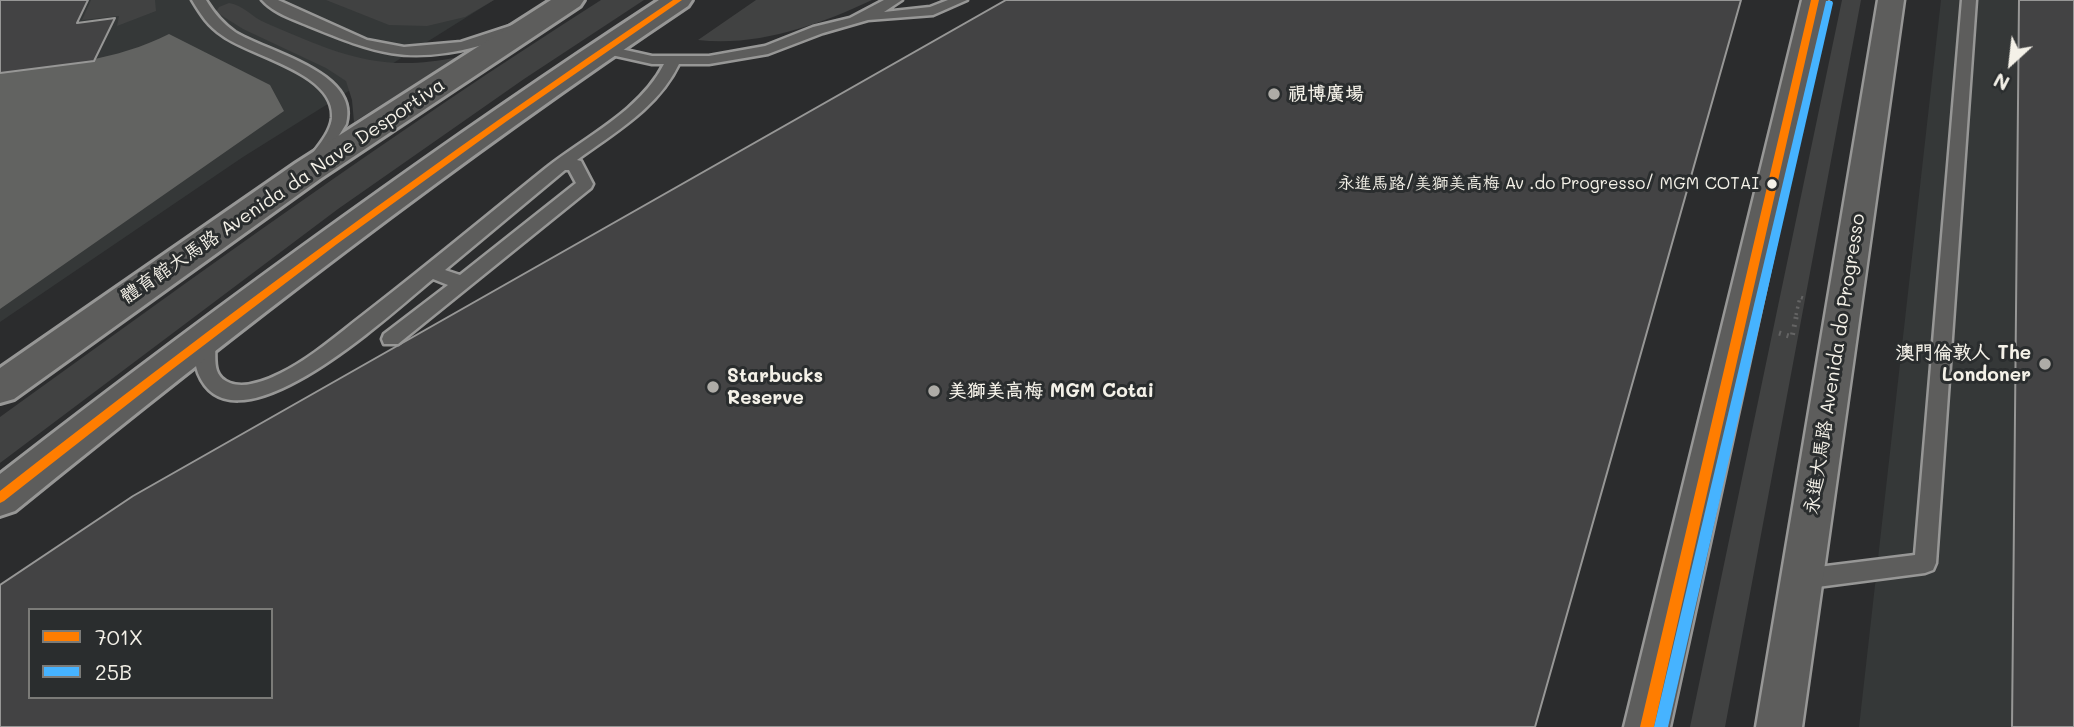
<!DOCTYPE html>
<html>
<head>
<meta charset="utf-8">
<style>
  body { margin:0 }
  #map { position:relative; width:2074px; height:727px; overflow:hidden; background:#2b2c2d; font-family:Mali,sans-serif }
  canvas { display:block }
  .legend { position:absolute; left:28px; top:608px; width:245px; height:91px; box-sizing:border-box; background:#2a2d2e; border:2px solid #7b7b78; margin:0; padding:9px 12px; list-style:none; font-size:21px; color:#f4f1e8 }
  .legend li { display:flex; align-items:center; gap:14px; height:35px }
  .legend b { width:35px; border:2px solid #7b7b78 }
  .north { position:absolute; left:1976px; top:28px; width:70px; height:70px; -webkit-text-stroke:5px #2a2d2e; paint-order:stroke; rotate:207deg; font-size:19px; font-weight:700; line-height:28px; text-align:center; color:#f4f1e8 }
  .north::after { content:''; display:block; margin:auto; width:24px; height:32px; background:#f4f1e8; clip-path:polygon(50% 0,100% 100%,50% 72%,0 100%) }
</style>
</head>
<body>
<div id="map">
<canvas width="2074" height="727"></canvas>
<ul class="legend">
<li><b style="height:9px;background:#ff7d00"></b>701X</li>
<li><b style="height:9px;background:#46b3ff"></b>25B</li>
</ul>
<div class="north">N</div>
</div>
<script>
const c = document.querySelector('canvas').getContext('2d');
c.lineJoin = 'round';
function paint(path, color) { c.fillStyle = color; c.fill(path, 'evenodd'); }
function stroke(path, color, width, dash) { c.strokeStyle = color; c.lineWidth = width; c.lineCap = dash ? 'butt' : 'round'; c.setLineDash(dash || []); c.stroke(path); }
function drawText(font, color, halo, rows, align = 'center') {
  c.font = font + ' Mali,"LXGW WenKai TC",sans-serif'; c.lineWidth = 6; c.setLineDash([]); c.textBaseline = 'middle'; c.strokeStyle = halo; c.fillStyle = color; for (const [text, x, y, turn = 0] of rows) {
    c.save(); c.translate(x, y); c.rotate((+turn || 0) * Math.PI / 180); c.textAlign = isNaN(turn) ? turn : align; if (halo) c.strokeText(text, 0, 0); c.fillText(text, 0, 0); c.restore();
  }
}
paint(new Path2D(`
  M0,0H494L243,157L0,322Z
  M1941,0H2074V727H1859Z`), '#353838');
paint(new Path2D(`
  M91,0H155L156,11L117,26L119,16L82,20Z
  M326,0H494L465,17L427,26L389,25Z
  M601,0H644L524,79L338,209L0,463V417C198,274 395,131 601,0Z
  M756,0H872C819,25 757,47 698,40Z
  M1842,0H1861L1725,727H1690Z
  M229,3C244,5 251,17 266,23C336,53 379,74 458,57L354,122L352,100L346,81L326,68L243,29L216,12L219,7Z`), '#414242');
paint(new Path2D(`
  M169,34L270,85L284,111L0,309V73C58,65 116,61 169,34Z`), '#626361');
const building = new Path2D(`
  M0,0H88L77,23L115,18L94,61L0,73Z
  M1006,0H1741L1535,727H0V585L133,496ZM30,610H271V697H30Z
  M2019,0H2074V727H2012Z`);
paint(building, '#434344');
stroke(building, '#979796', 2);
const lane = new Path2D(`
  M192,0H206C214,13 222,23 235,32C267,52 361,72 346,124L319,168L313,169L305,164C314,150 330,135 332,118C336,73 252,57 223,36C208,26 201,15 192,0Z
  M262,0H278L367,40L404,47L461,42L516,24L523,28C513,38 493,42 479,46C407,65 375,53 309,26C293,19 273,13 262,0Z
  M884,0H902L884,12L930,7L948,0H967L933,15L868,20L823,33L768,54L709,64H679C658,108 615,132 577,160L581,161L593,184L591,188L398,344H384L382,339L384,334L448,285L433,279C397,308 234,462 198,373C194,361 192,344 198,332H212C221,348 206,374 230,383C246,389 267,380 281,373C311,358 337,335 363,315C425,267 485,217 546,168C585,137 640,111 664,64H652L598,52L596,49L598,46L603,45L652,56H709L765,46L813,27L850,18ZM565,170H569L576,183L460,275L445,270Z
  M1962,0H1976L1936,563L1933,570L1925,573L1802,589L1794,586L1791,579L1794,572L1802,569L1915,555Z`);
const street = new Path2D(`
  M1802,0H1828L1670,727H1624Z
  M1878,0H1904L1802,727H1756Z`);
const secondary = new Path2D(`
  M551,0H584L580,6L320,179L14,399L0,403V368L296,163Z
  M659,0H692L688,6C455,162 233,334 15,511L0,516V474C214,308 432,148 659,0Z`);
stroke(lane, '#979796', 5);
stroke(street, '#979796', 5);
stroke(secondary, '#979796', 6);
stroke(new Path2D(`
  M1796,315L1800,297L1806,299`), '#646464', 3.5, [2, 4.5]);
stroke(new Path2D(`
  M1779,333L1792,337L1797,313`), '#646464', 5, [2, 6]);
paint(lane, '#5d5d5c');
paint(street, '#5d5d5c');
paint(secondary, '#5d5d5c');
paint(new Path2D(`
  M673,0H682L507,121L337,244L170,371L4,501L0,503V491C219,320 442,155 673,0Z
  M1811,0H1819L1654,727H1640Z`), '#ff7d00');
paint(new Path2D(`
  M1826,1H1832L1833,3L1668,727H1654Z`), '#46b3ff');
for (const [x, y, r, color] of [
  [1274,94,7,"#aeaca7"],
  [1772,184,6,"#f4f1e8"],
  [2045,364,7,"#aeaca7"],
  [713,387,7,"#aeaca7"],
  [934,391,7,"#aeaca7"]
]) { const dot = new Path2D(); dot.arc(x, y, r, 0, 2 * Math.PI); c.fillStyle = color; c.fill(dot); stroke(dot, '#2a2d2e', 2.5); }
drawText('17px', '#f4f1e8', '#2a2d2e', [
  ["永進馬路/美獅美高梅 Av .do Progresso/ MGM COTAI",1759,184]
], 'right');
drawText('bold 19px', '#f4f1e8', '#2a2d2e', [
  ["視博廣場",1288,94],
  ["澳門倫敦人 The",2031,353,"right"],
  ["Londoner",2031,375,"right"],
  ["Starbucks",727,376],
  ["Reserve",727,398],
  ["美獅美高梅 MGM Cotai",948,391]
], 'left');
drawText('19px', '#f4f1e8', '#2a2d2e', [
  ["體育館大馬路 Avenida da Nave Desportiva",283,191,-34],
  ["永進大馬路 Avenida do Progresso",1835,364,-81]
]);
</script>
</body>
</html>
